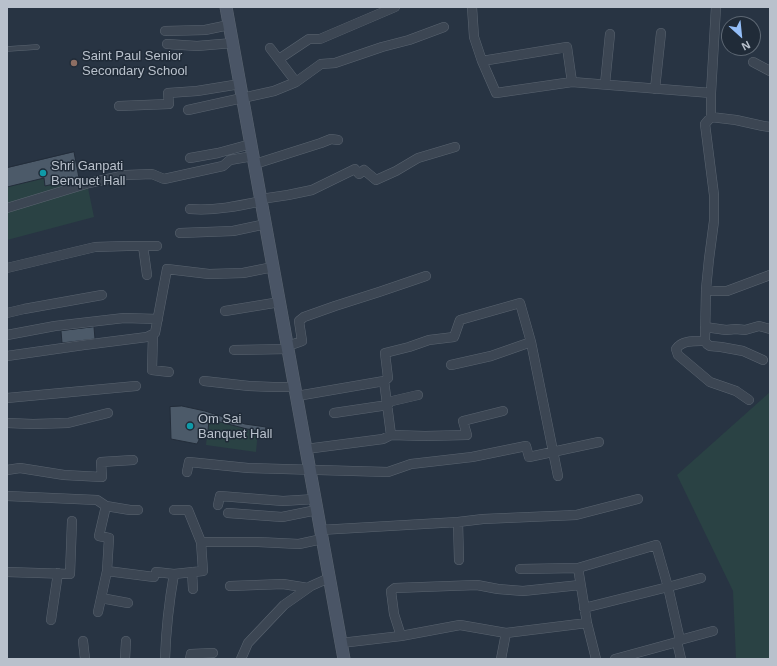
<!DOCTYPE html>
<html>
<head>
<meta charset="utf-8">
<style>
  body { margin:0 }
  #map { position:relative; width:777px; height:666px; overflow:hidden; background:#283443; font-family:Helvetica,sans-serif }
  canvas { display:block }
  .frame { position:absolute; inset:0; border:8px solid #b9c1cc; pointer-events:none }
  .north { position:absolute; left:721px; top:16px; width:40px; height:40px; box-sizing:border-box; background:#202b38; border:1px solid #5d6773; border-radius:50%; rotate:153deg; font-size:11px; font-weight:700; line-height:16px; text-align:center; color:#b9c1cc }
  .north::after { content:''; display:block; margin:auto; width:14px; height:18px; background:#94bef7; clip-path:polygon(50% 0,100% 100%,50% 72%,0 100%) }
</style>
</head>
<body>
<div id="map">
<canvas width="777" height="666"></canvas>
<div class="frame"></div>
<div class="north">N</div>
</div>
<script>
const c = document.querySelector('canvas').getContext('2d');
c.lineJoin = 'round';
function paint(path, color) { c.fillStyle = color; c.fill(path, 'evenodd'); }
function stroke(path, color, width, dash) { c.strokeStyle = color; c.lineWidth = width; c.lineCap = dash ? 'butt' : 'round'; c.setLineDash(dash || []); c.stroke(path); }
function drawText(font, color, halo, rows, align = 'center') {
  c.font = font + ' Helvetica,sans-serif'; c.lineWidth = 3; c.setLineDash([]); c.textBaseline = 'middle'; c.strokeStyle = halo; c.fillStyle = color; for (const [text, x, y, turn = 0] of rows) {
    c.save(); c.translate(x, y); c.rotate((+turn || 0) * Math.PI / 180); c.textAlign = isNaN(turn) ? turn : align; if (halo) c.strokeText(text, 0, 0); c.fillText(text, 0, 0); c.restore();
  }
}
paint(new Path2D(`
  M44,178L45,186L79,178L81,184L7,205V187Z
  M88,188L94,217L7,240V212Z
  M770,392V659H736L733,591L677,475Z
  M209,419L258,431L256,452L206,445Z`), '#2a4244');
const building = new Path2D(`
  M74,152L79,178L45,186L44,178L7,187V168Z
  M94,327L95,339L62,343L61,331Z
  M182,406L205,411L245,424L266,427L265,431H258L247,429L209,419L203,416V420L209,421L207,439L200,438L197,444L171,439L170,407Z`);
paint(building, '#4c5a69');
stroke(building, '#232d3a', 1);
const service = new Path2D(`
  M7,49L37,47`);
const minor = new Path2D(`
  M472,7L474,37L482,61L496,93L572,82L711,93
  M716,7L711,93V117L705,124L714,195V221L709,259L706,289L705,341L707,344L710,346L721,347L743,351L763,360
  M165,31L205,30L229,25
  M167,44L197,46L233,43
  M270,48L296,82
  M279,59L309,39H320L395,7
  M482,61L567,47L572,82
  M753,62L770,71
  M605,84L610,34
  M655,89L661,33
  M119,106L169,104L168,93L197,91L240,84
  M188,110L274,91L296,82L321,64L335,63L382,47L409,40L444,27
  M711,117L736,120L763,126L770,127
  M190,158L218,153L251,144
  M255,164L321,143L331,139L338,140
  M261,199L288,195L312,190L355,169L359,174L364,170L376,180L396,171L418,158L455,147
  M7,208L89,183L126,175L152,174L164,179L223,166L230,160L253,156
  M190,209C214,211 238,206 262,201
  M180,233L233,231L266,224
  M143,246L147,275
  M7,268L95,247L127,246H157
  M706,289L714,291H727L770,275
  M225,311L280,302
  M7,313L24,309L102,295
  M705,327L726,330L736,329L745,330L759,326L770,329
  M153,334L152,370L169,372
  M7,335L55,326L124,318L158,319
  M705,341C695,341 682,340 676,349L678,355L710,382L736,391L749,400
  M288,346L302,341L299,321L304,317L335,306L379,292L426,276
  M234,350L288,349
  M7,356L84,345L147,337L155,333L167,269L209,274L243,273L273,267
  M451,365L491,356L531,342
  M204,381L249,386L273,387H295
  M384,381L391,435
  M297,396L384,381L388,378L385,353L409,347L429,340L454,337L460,320L520,303L531,342L558,476
  M7,398L136,386
  M388,402L418,395
  M334,413L388,405
  M7,423L33,424L68,423L108,413
  M306,449L383,439L391,435L425,436L467,435L463,421L503,411
  M7,470L20,468L64,475L102,477L101,462L133,460
  M187,472L189,462L248,468L388,472L411,464L472,457L526,446L529,457L599,442
  M7,496L97,500L106,506L130,510H138
  M218,505L220,496L283,501L315,499
  M174,510H188L201,542
  M228,513L282,517L317,510
  M458,522L459,560
  M320,530L458,522L483,519L576,515L638,499
  M578,568L587,623L596,659
  M520,569L578,568L656,545L668,587L680,640
  M107,571L154,577
  M7,572L70,574L72,521
  M156,572L174,574L203,571L201,542H258L299,544L322,539
  M192,572L193,589
  M230,586L283,584L308,588
  M101,598L128,603
  M584,608L668,587L701,578
  M98,612L107,571L109,538L99,536L106,506
  M51,620L58,573
  M401,636L394,614L391,591L395,588L477,585L498,589L523,591L580,585
  M83,641L85,659
  M677,642L681,659
  M341,643L401,636L460,625L506,633L587,623
  M125,659L126,641
  M165,659C166,630 169,602 174,574
  M190,659L191,654L213,653
  M241,659L248,643L284,605L311,586L329,578
  M501,659L506,633
  M615,659L677,642L680,640L713,631`);
const secondary = new Path2D(`
  M226,7L344,659`);
stroke(service, '#5a6470', 5.5);
stroke(minor, '#5a6470', 10);
stroke(secondary, '#5a6470', 13);
stroke(service, '#3c4653', 4.5);
stroke(minor, '#3c4653', 9);
stroke(secondary, '#4a5566', 12);
for (const [x, y, r, color] of [
  [74,63,4,"#8d6e63"],
  [43,173,4,"#0f9aa8"],
  [190,426,4,"#0f9aa8"]
]) { const dot = new Path2D(); dot.arc(x, y, r, 0, 2 * Math.PI); c.fillStyle = color; c.fill(dot); stroke(dot, '#202b38', 1.5); }
drawText('13px', '#b9c1cc', '#202b38', [
  ["Saint Paul Senior",82,56],
  ["Secondary School",82,71],
  ["Shri Ganpati",51,166],
  ["Benquet Hall",51,181],
  ["Om Sai",198,419],
  ["Banquet Hall",198,434]
], 'left');
</script>
</body>
</html>
